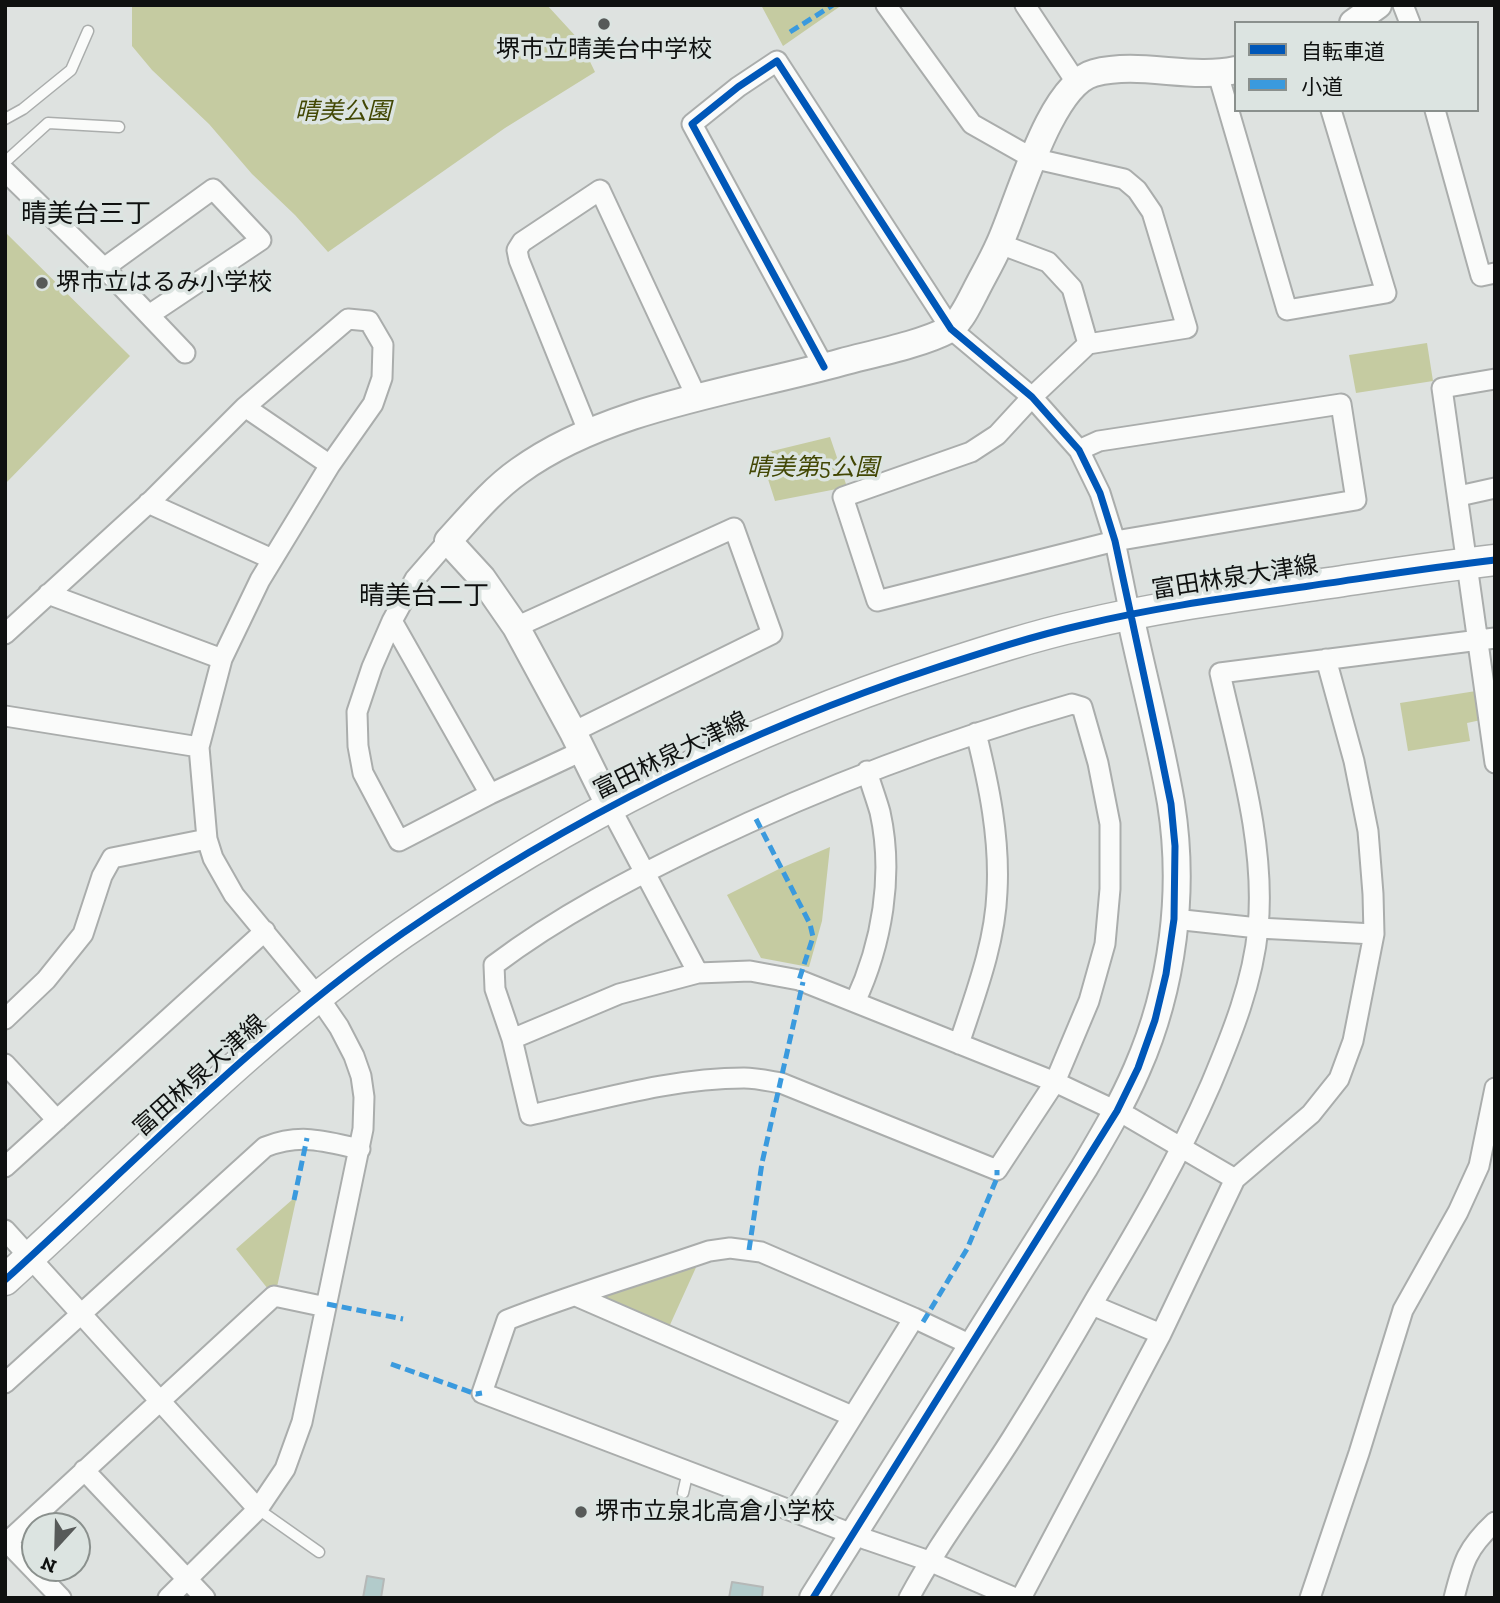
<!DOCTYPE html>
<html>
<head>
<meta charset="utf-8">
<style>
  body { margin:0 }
  #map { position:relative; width:1500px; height:1603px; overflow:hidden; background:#dee2e0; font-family:"Zilla Slab","Noto Sans JP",serif }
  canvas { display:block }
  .frame { position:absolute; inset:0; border:7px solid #0f1110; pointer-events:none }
  .legend { position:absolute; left:1234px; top:21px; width:245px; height:91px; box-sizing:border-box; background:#dce4e1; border:2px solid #8a908d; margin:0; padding:9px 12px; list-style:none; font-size:21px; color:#0f1110 }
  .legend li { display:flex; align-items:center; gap:14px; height:35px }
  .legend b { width:35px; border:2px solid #8a908d }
  .north { position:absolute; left:21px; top:1512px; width:70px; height:70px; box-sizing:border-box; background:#dce4e1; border:2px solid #8a908d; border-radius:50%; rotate:202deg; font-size:19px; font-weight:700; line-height:28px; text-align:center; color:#0f1110 }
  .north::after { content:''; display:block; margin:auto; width:24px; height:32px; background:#575a59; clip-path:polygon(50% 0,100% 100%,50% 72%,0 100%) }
</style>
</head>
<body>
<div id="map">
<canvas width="1500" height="1603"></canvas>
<div class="frame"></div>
<ul class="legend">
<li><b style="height:9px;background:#0057b8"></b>自転車道</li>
<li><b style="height:9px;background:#3a9ade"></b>小道</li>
</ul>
<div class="north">N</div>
</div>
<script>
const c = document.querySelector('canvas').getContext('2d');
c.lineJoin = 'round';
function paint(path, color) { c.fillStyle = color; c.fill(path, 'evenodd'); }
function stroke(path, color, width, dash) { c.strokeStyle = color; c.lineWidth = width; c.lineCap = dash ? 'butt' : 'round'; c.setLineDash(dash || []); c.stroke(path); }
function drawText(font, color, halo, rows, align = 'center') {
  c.font = font + ' "Zilla Slab","Noto Sans JP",serif'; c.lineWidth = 7; c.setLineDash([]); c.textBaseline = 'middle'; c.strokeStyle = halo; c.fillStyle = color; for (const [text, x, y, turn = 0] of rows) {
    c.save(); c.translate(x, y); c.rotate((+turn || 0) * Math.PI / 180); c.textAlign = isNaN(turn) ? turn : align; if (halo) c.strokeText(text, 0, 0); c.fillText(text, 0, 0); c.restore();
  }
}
paint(new Path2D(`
  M132,5H547L580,41L595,72L505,128L328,252L295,215L252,174L209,124L152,70L132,46Z
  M761,5H842L783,46Z
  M5,232L130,356L5,484Z
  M1427,343L1433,381L1356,393L1349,355Z
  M830,437L847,487L775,501L760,454Z
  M1476,691L1481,720L1467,723L1470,741L1408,751L1400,703Z
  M830,847L822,921L809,967L761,958L727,895L781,868Z
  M293,1199L296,1200L277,1287L268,1289L236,1249Z
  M698,1263L669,1327L603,1298L604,1293Z`), '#c5cba1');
const building = new Path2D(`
  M367,1576L384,1579L381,1598H363Z
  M732,1582L763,1587L762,1598H729Z`);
paint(building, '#b2cbcb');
stroke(building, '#b5b8b7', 2);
const lane = new Path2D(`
  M5,119L23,109L71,70L88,31
  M5,162L48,123L119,127
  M683,1493L688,1471
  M258,1509L319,1552`);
const street = new Path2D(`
  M886,5L972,124L1032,158L1124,179L1137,190L1152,212L1187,328L1088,344L1032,397L997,435L971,452L843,497L877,601L1115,541L1356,500L1341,404L1099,441L1079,450
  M1025,5L1076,82
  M1403,5L1410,23
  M1218,74L1287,310L1386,293L1331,110
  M1435,110L1481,276L1495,273
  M5,171L104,268L185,353
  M1000,244L1048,262L1072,288L1088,344
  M104,268L213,189L261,240L149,315
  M824,367L692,124L738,87L777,61L951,329L1032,397L1079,450L1100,493L1115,541L1130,615
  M1495,379L1442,388L1495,763
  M245,407L330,465
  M588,431L519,260L517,250L522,242L600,190L697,398
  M1459,496L1495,488
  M148,503L272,559
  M448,541L415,579L392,621L372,667L357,712L358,746L363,773L399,841L490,794L582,751
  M48,594L222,659
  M392,621L490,794
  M516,627L734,528L772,634L573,732
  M5,634L153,499L245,407L348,319L369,321L383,345L382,378L373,404L330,465L260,580L222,659L199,747L207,839L213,858L234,895L319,998L339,1027L354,1056L361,1076L364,1097L363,1129L302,1422L285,1469L258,1509L168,1598
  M1072,704L1082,707L1098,763L1110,824V889L1105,944L1089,1001L1055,1082L997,1170L781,1083C769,1081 756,1078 744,1078C671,1078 600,1100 530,1115L512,1039L495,989L494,965C559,916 632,878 705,843C824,786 946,740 1072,704Z
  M5,716L199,747
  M610,807L698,973
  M1174,919L1258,928L1374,934
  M855,1002C882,944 894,875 880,812C876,798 871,785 867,771
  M5,1019L46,980L83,934L102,876L112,858L207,839
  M512,1039L619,994L698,973L750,971L799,980L1055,1082L1129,1117L1235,1179
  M959,1044C975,995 995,944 997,892C1000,838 989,785 976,733
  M5,1064L57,1120
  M5,1167L265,931
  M5,1230L258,1509
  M576,1296L852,1416
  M1092,1305L1161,1334
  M914,1318L971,1345
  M5,1383L265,1147C301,1133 323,1141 360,1149
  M84,1470L205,1598
  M794,1511L914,1318L761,1252L730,1248L709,1251C642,1274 573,1294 507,1320L482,1393L868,1540L929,1561L1015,1598
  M7,1542L61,1598
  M5,1544L274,1296L326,1307
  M909,1598C939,1542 978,1492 1012,1438C1041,1392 1069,1345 1096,1298C1138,1228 1179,1158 1211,1084C1232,1034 1253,982 1258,928C1266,844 1238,754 1220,673L1495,638
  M1021,1598L1161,1334L1235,1179L1311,1114L1339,1079L1353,1041L1374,934L1373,894L1368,831L1354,761L1326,659
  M1310,1598L1359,1453L1403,1310L1458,1212L1479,1166L1495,1088
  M1454,1598C1463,1562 1467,1548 1495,1522`);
const secondary = new Path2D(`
  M1353,23L1378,5
  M610,807L573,732L516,627L482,578L448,541C470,517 492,490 519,471C607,407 738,391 842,362C872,354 922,344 948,330C960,324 969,303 975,292C983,276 992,261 999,245C1018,205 1049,85 1094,73C1140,61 1190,80 1236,70
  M813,1598L1084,1168C1103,1136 1122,1104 1137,1069C1173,987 1185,891 1171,803C1160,739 1143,677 1130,615`);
const primary = new Path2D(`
  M5,1280C135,1162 259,1033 403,933C567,820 746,730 935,668C984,652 1033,636 1082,625C1157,607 1233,597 1309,586C1371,577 1433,567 1495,560`);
stroke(lane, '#aaadac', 13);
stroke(street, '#aaadac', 23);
stroke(secondary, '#aaadac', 30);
stroke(primary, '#aaadac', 33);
stroke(lane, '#fafbfa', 10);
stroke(street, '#fafbfa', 19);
stroke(secondary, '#fafbfa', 26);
stroke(primary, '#fafbfa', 30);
stroke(new Path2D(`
  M790,32L833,5
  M756,819L810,924L813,937L799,980
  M294,1200L307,1138
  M749,1250L762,1163L803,982
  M327,1304L403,1319
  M923,1322L967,1249L997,1178V1170
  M391,1364L476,1394L482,1393`), '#3a9ade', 5, [10, 5]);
stroke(new Path2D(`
  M5,1280C135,1162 259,1033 403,933C567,820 746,730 935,668C984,652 1033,636 1082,625C1157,607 1233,597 1309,586C1371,577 1433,567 1495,560
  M813,1598L1117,1111L1138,1068L1155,1020L1166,974L1174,919L1175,846L1171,804L1160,750L1115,541L1100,493L1079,450L1032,397L951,329L777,61L738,87L692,124L824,367`), '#0057b8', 7);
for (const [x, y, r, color] of [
  [604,24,7,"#575a59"],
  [42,283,7,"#575a59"],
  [581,1512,7,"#575a59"]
]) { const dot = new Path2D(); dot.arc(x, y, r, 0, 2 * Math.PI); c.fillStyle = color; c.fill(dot); stroke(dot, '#dce4e1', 2.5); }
drawText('24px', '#0f1110', '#dce4e1', [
  ["堺市立晴美台中学校",604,50,"center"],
  ["堺市立はるみ小学校",56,283],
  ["堺市立泉北高倉小学校",595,1512]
], 'left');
drawText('italic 24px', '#424704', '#dce4e1', [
  ["晴美公園",343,112],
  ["晴美第5公園",813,468]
]);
drawText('24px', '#0f1110', '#dce4e1', [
  ["富田林泉大津線",1235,578,-9],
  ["富田林泉大津線",671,756,-26],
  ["富田林泉大津線",200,1076,-42]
]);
drawText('26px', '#0f1110', '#dce4e1', [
  ["晴美台三丁",86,215],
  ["晴美台二丁",424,597]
]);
</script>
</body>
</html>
